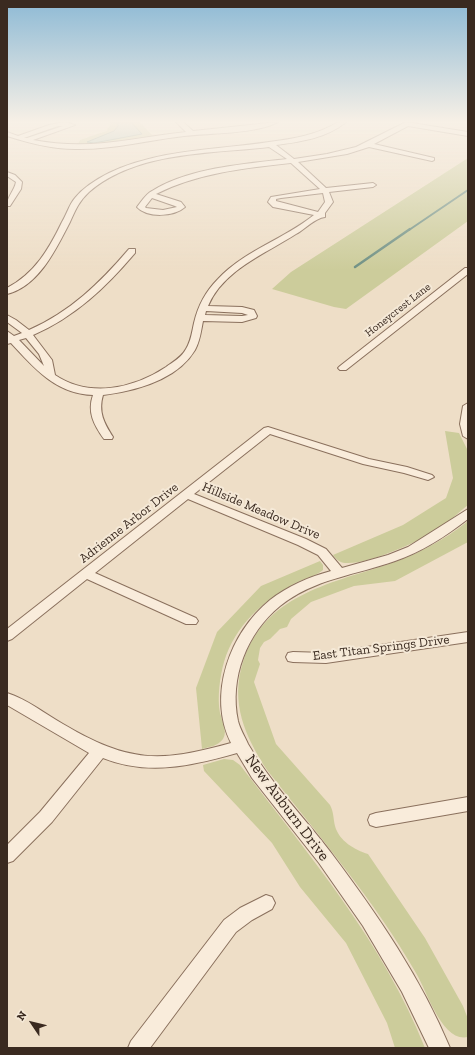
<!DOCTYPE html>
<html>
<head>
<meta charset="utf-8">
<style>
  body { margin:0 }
  #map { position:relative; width:475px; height:1055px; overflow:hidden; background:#eedec7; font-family:"Zilla Slab",serif }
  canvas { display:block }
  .frame { position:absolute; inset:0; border:8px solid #3a2a20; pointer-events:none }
  .north { position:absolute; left:12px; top:1003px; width:40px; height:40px; -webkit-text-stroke:3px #f5e9d7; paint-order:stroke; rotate:305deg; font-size:11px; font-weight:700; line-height:16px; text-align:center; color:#3a2a20 }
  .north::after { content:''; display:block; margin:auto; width:14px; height:18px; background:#3a2a20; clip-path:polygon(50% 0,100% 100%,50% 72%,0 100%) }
</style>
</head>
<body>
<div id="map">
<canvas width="475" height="1055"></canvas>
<div class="frame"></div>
<div class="north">N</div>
</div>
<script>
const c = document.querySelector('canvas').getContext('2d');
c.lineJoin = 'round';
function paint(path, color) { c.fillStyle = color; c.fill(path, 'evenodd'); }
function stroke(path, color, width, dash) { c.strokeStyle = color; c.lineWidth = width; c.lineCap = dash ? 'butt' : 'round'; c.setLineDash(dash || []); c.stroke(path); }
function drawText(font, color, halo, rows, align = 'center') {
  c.font = font + ' "Zilla Slab",serif'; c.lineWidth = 4; c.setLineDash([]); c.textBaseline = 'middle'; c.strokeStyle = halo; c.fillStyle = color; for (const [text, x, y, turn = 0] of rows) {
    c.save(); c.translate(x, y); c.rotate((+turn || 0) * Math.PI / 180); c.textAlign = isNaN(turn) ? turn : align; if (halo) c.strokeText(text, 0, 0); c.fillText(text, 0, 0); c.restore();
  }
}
paint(new Path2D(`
  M109,122H140L153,136L104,145L77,146L80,140L106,131L111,124Z
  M468,158V221L346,309L334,307L272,289L291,272Z
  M445,431L459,433L468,451V505C458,513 448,523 437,530C418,542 367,565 345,563C340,563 336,559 333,555L403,525L446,498L453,478Z
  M468,521V542L395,581L354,586L311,602L291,619L287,627L280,629L270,639L264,642L260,648L258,660L260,664L254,682L276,744L330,805C334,813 333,818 335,826C339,841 355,850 368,854L425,938L463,1006L468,1019V1037C442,1043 427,991 416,973C374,900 319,836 267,770C245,736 230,703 243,662C264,596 328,584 386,565C416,555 443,541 468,521Z
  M320,561L323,565V570C315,577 305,578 296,583C264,600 235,625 224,662C220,676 217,698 220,713C222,721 228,731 223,739C218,746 209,747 202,749L196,688L217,632L261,586Z
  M224,759L233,760L240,765C309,855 383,942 425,1048H395L387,1023L346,943L300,887L272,843L204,771L203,765Z`), '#cccc9b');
const water = new Path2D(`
  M117,122H131L142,134L94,143L87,142L114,131L118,126Z`);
paint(water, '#a8c2b8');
stroke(water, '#6f9084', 1);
stroke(new Path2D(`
  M409,230L468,190`), '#6f9084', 2);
stroke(new Path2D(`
  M355,267L410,229`), '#6f9084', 2.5);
const minor = new Path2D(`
  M65,122L75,125L33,140C91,151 130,138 186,132L176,122H183L193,131L278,122C256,134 210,133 184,136C148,140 112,150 75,149C52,149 29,143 7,136V132L18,136L49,125ZM58,126H63L27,138H24Z
  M338,122H346C327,138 300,142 276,145L294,159L327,154L356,147L406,122L468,132V136L408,126L374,144L434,158V160L432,161L369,147L347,154L298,162L326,188L373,183L376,185L373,187L329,192L333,202L325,213V217C315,218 305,229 296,234C265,254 223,270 208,306L242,307L254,310L257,316L256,318L242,322L203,321C201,331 200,341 195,350C177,380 135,391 103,395C98,412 104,423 113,437L112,439H104C94,425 87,412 93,395C56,394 34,368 11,343L7,344V331L14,336L22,333L7,322V315L16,320L29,330C70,312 100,283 129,249H135V253C106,287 75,317 33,335L52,360L55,375C89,398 133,389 166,367C173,362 182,357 186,349C191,341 192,332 194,323C198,306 205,292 218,279C244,251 284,239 314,215L273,207L268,202L271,197L320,189L291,163C245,168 198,173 156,194L181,202L185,207C174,217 147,218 137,207C141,202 146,194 152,191C188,168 244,164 287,159L269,147C210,154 137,151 89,192C79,201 75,211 70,222C56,249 39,286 7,294V288C35,273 49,249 62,222C67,214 69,205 75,198C84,187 97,179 109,173C159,149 216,150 269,142C293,139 317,135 338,122ZM323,193L325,202L318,212L276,201V199L281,198ZM152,198L175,206L177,207L163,210L146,208L145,207ZM206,311L242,313L248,315L242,316L205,315ZM26,338L39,354L44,366L19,340Z
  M7,172L15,175L22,182L21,189L10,206H7C7,196 14,192 16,182L7,176Z
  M465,268H468V274L346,370H340L338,368L340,366Z
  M468,403V439L463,436L460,424L463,406Z
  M268,427L369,459L407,467L432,475L434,477L428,480L404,473L363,464L270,434L194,494L306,539L326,549L342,568L388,555L408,547L468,509V519C446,536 422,552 395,561C356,575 313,579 280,606C247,633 229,678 238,721C240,729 245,737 248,744C271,784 304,817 332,854C377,914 421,978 450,1048H429L402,992L363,926L319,863L252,778L237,753C191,766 148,776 103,758L52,822L13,861L7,863V845L40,812L89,753L7,705V693C27,699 45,714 63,724C129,763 159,763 231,743C207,694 230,633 270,600C288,586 309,577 331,571L318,555L298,545L188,499L95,573L196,618L198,621L196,624H186L87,579L12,639L7,641V629L264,428Z
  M468,632V642L326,663L293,662L288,661L286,657L288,653L293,652L326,653Z
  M468,797V811L376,827L370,825L368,820L370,815L376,813Z
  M266,895L272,897L275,903L272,909L252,920L236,932L150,1048H128L131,1041L224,920L240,908Z`);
stroke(minor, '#8a705d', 2);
paint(minor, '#f9ecdb');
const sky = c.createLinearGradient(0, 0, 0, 270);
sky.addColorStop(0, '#8ebad5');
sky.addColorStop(0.45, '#f7f0e6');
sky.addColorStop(1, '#f7f0e600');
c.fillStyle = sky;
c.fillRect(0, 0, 475, 270);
drawText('11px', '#3a2a20', '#f5e9d7', [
  ["Honeycrest Lane",398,310,-38]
]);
drawText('13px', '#3a2a20', '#f5e9d7', [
  ["Hillside Meadow Drive",261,511,23],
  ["Adrienne Arbor Drive",129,523,-38],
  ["East Titan Springs Drive",381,648,-7]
]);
drawText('16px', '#3a2a20', '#f5e9d7', [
  ["New Auburn Drive",287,808,53]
]);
</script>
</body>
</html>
